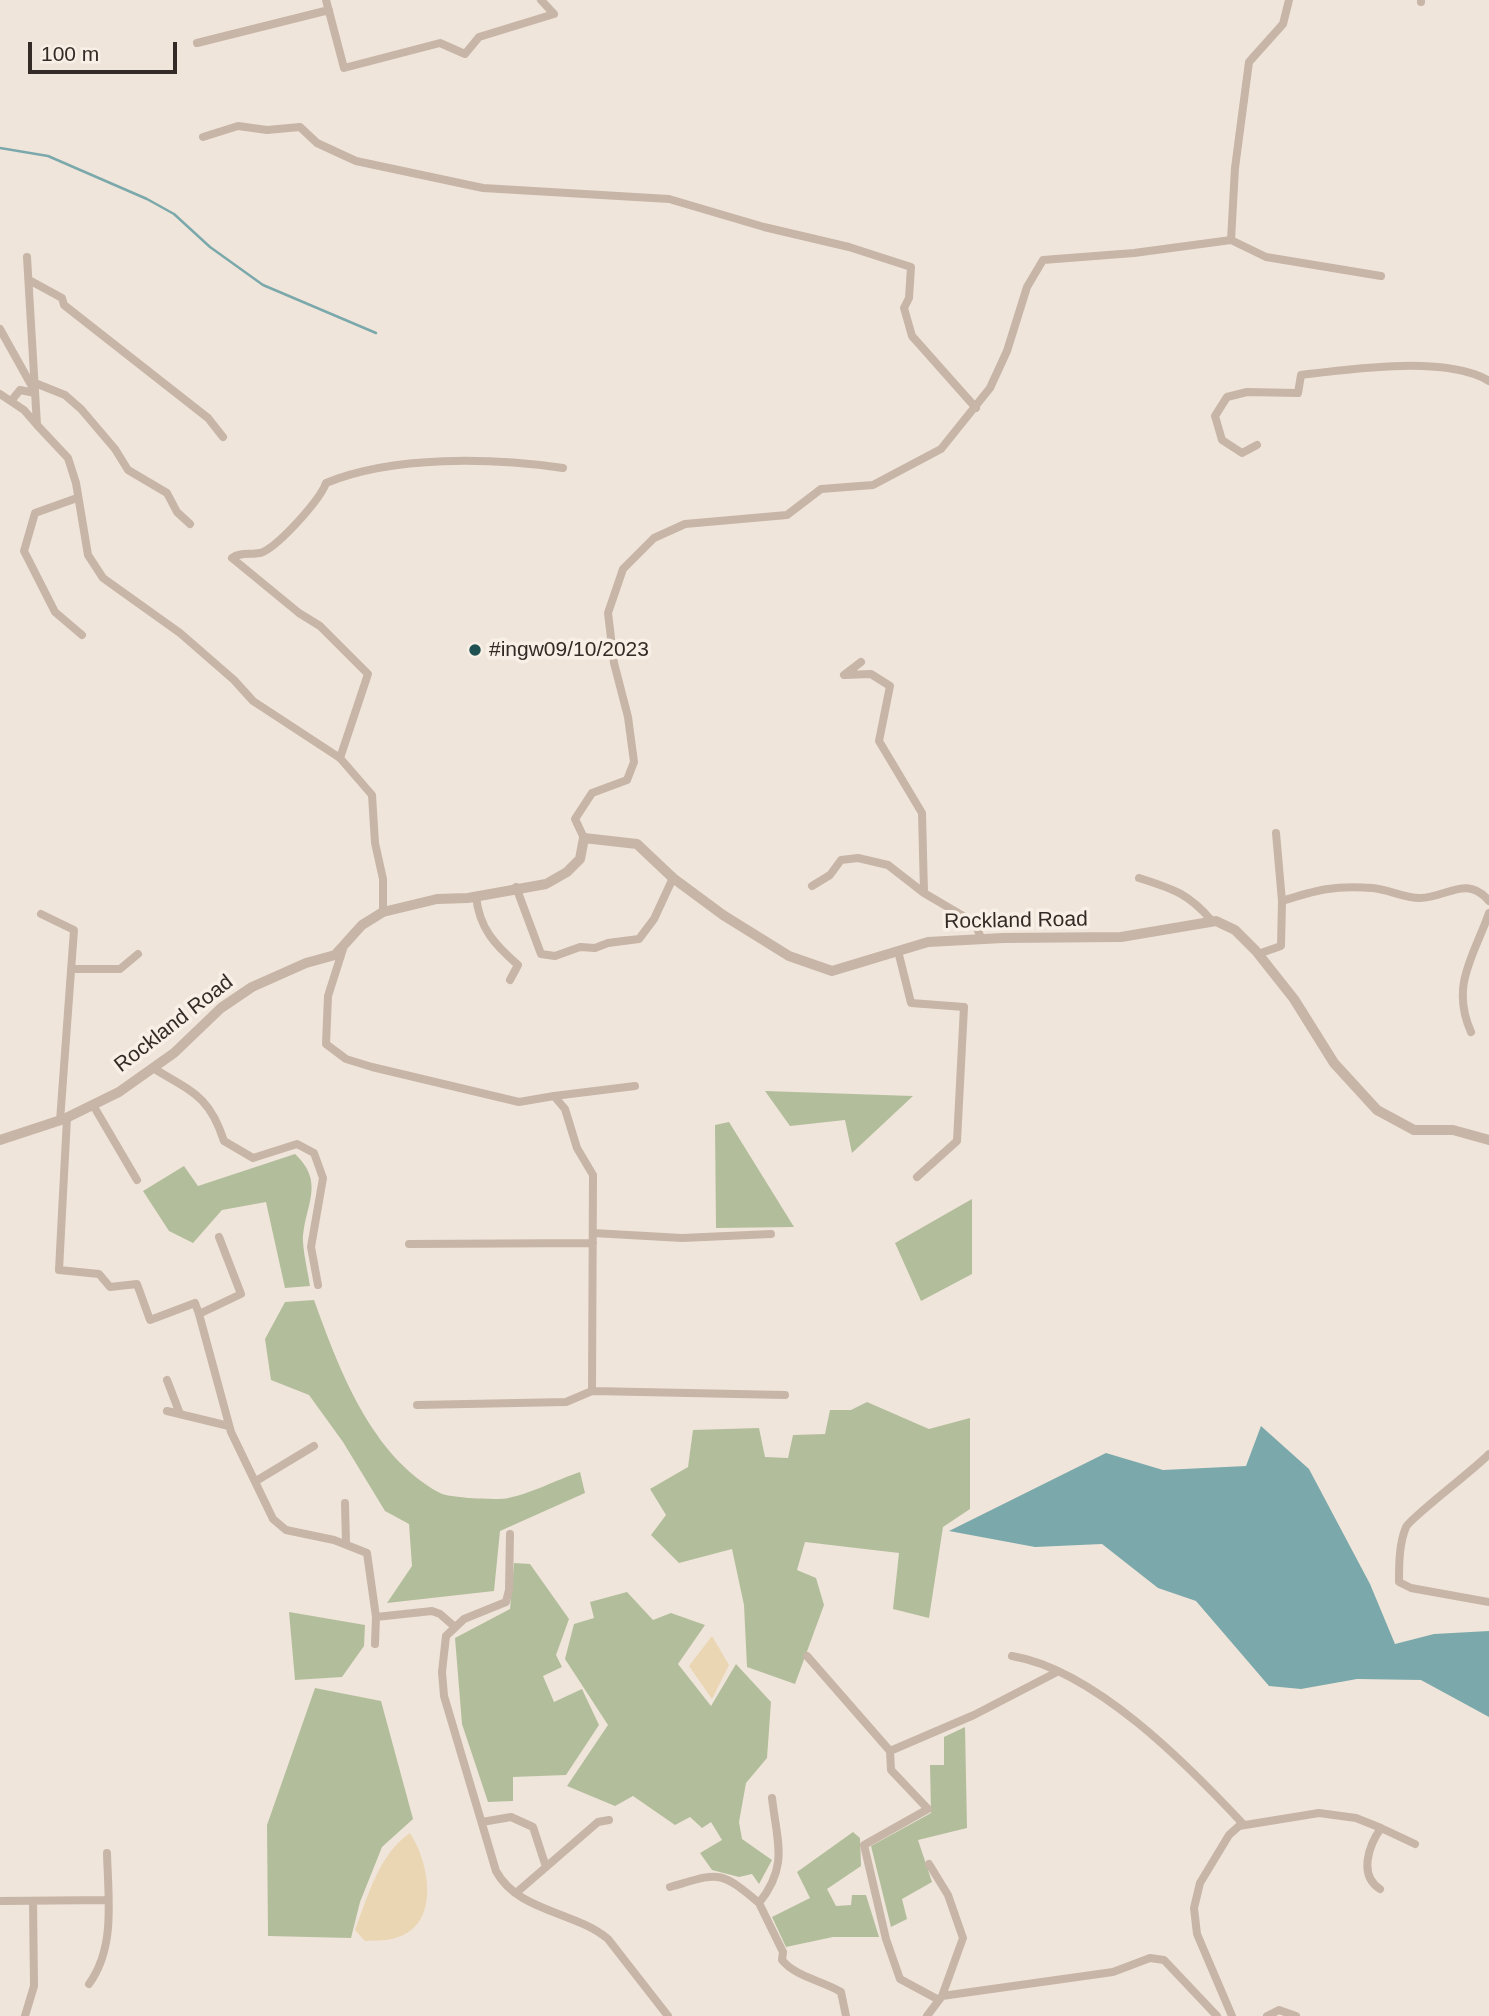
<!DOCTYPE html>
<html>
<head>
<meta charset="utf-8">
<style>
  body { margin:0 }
  #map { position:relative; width:1489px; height:2016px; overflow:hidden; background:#f0e5da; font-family:Helvetica,sans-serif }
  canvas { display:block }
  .scale { position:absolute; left:28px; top:42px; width:149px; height:32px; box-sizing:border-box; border:4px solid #342b27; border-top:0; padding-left:9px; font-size:21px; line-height:24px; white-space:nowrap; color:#342b27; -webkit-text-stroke:5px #f8efe6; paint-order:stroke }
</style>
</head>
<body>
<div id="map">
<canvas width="1489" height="2016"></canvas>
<div class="scale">100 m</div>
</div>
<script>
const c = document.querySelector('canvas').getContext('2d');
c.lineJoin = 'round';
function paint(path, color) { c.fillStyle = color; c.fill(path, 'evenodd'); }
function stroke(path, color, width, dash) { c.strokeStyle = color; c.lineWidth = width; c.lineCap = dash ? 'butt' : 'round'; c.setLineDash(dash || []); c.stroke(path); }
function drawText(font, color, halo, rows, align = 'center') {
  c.font = font + ' Helvetica,sans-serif'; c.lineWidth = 7; c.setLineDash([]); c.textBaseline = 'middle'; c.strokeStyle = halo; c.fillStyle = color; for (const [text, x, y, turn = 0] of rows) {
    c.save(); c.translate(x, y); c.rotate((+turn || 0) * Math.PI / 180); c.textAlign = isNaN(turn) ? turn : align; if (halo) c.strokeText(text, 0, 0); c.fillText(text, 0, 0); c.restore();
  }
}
paint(new Path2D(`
  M765,1091L913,1096L852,1153L845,1120L790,1126Z
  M729,1122L794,1227L716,1228L715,1125Z
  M295,1154C327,1184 303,1207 303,1242C304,1257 308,1272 310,1286L285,1288L266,1202L222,1210L193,1243L169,1231L143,1191L184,1166L198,1186Z
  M972,1199V1274L921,1301L895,1243Z
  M314,1300C339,1369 371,1456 440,1493C450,1498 487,1499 499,1499C520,1499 558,1479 580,1472L585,1493L500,1531L494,1591L387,1603L412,1566L409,1524L385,1511L343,1442L309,1395L271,1380L265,1339L285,1302Z
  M867,1402L929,1429L970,1418V1509L943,1527L929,1618L893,1609L899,1553L805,1542L797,1570L816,1578L824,1605L795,1684L747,1667L744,1605L732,1549L679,1563L651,1535L666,1515L650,1489L688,1467L693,1430L759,1428L765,1457L788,1458L793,1435L825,1434L830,1410H851Z
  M514,1563L530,1564L569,1619L556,1655L562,1667L543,1676L554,1702L582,1689L599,1725L566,1775L513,1777V1801L488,1802L462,1724L455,1638L510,1609Z
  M627,1592L653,1620L671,1613L705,1625L678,1664L711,1706L736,1664L771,1702L767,1758L746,1783L739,1822L742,1839L772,1860L759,1884L752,1874L739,1877L712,1870L700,1853L722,1840L711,1822L702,1828L690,1817L675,1825L633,1796L615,1806L567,1786L608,1725L565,1659L574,1624L594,1618L590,1602Z
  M289,1612L365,1625L364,1646L342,1677L295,1680Z
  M315,1688L381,1701L413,1819L382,1847L360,1902L351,1938L268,1936L267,1825Z
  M965,1727L967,1828L918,1840L932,1882L902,1899L907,1919L891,1927L871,1846L931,1813L930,1765H944V1737Z
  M853,1832L860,1838L861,1866L827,1889L836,1906L851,1905L852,1895H866L879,1937H833L786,1947L772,1917L810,1898L797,1872Z`), '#b2be9b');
paint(new Path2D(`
  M712,1636L729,1665L712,1699L689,1666Z
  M410,1833C430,1864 442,1928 392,1939C384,1941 373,1940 365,1941L355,1930C368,1896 379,1854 410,1833Z`), '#ead6b2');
paint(new Path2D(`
  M1261,1426L1309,1469L1370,1584L1395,1644L1434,1634L1489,1631V1717L1421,1680L1357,1679L1301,1689L1269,1686L1196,1601L1158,1588L1102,1544L1035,1547L949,1531L1106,1453L1163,1470L1246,1466Z`), '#7ba9ab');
stroke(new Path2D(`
  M0,148L48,156L147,199L174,214L210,247L263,285L376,333`), '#7ba9ab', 2.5);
stroke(new Path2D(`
  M326,0L344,68L440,43L465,54L479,37L554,14L541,0
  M1421,0V2
  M197,43L329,10
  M203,137L238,126L267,130L300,127L317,143L356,161L483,188L669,199L764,227L849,247L911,267L909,298L904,308L912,336L976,408
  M1231,240L1266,257L1381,276
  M27,257L37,425L68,458L76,483L88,555L103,578L180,633L234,680L253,701L340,758L372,795L375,843L383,879V912
  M29,280L62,298L64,305L208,418L223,437
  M0,329L34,390
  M35,383L65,395L81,409L115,449L128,470L167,493L177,512L190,524
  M0,394L24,410L37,425
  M11,401L20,390L35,393
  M1257,445L1242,453L1222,440L1215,416L1227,397L1247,392L1298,393L1301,375C1349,369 1447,355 1489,381
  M77,498L35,513L24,551L55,612L82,635
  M861,662L844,675L871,674L890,686L879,741L922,813L924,893
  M340,758L368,674L320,626L299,613L232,558C241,551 253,556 263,552C280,544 320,500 326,483C394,455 492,458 563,468
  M584,838L575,819L592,793L627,780L634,762L628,717L614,663L608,613L623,569L654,538L685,524L787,515L821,489L873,485L941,449L990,388L1007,351L1027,287L1043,260L1134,253L1231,240L1235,168L1249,62L1283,24L1289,0
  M1139,878C1173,889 1188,893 1212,921
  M812,886L830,875L841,860L858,858L888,865L924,893L975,923L981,938
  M516,887L541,954L555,956L580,947L595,948L608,943L639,939L654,919L673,878
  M476,896C479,928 495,945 518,965L510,980
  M1282,901C1316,890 1335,885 1372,888C1388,889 1403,898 1420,898C1446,898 1467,874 1489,901
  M41,914L74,930L60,1121
  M343,949L328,996L326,1044L346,1059L372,1067L519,1102L554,1096L565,1109L577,1148L593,1175L592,1391
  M898,951L911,1003L964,1007L957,1141L917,1177
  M1258,954L1281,946L1282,901L1276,833
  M71,969H120L138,954
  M1471,1032C1450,985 1474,956 1489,913
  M153,1068C192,1092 209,1095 224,1141L253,1158L297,1144L314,1153L323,1178L311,1247L318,1285
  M554,1096L635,1086
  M93,1105L137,1180
  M67,1118L59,1270L99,1274L110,1287L137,1284L150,1320L195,1303L199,1314
  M593,1233L682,1238L771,1234
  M219,1237L241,1294L199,1314L231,1432L273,1519L286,1530L334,1540L367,1553L376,1617
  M409,1244L593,1243
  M167,1380L180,1414
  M417,1405L566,1402L592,1391L785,1395L592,1391
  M167,1411L229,1426
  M1489,1454C1475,1469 1410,1518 1406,1527C1399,1544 1399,1564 1399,1582L1411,1588L1489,1602
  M256,1481L314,1446
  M345,1503L346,1544
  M510,1534L509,1590L506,1602L464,1619L446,1636L442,1672L444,1696L496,1871C518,1912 575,1911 608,1939L668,2016
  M375,1644L376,1617L432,1611L440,1614L455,1627
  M807,1656L890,1751L891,1770L928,1809L864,1845L886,1939L900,1979L939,2000
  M1012,1656C1095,1670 1188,1765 1244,1825
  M890,1751L974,1715L1057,1672
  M772,1798C777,1842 789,1866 759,1903L783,1952L782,1960C796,1977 821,1980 841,1992L846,2016
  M482,1822L511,1817L533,1827L546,1867
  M1381,1828L1415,1844
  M929,1864L948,1895L963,1938L942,1996
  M670,1887C719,1873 719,1869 759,1903
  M516,1893L598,1822L609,1820
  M0,1901L108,1900
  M89,1984C116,1947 108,1897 107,1853
  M25,2016L34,1986L33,1901
  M927,2016L942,1996L1113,1972L1150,1958L1164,1960L1217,2016
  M1232,2016L1197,1934L1194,1908L1200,1883L1229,1835L1239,1826L1319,1813L1356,1818L1381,1828C1369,1845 1358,1875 1380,1889
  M1267,2016L1279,2010L1296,2016`), '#c7b5a7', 8);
stroke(new Path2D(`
  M0,1140L64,1119L119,1092L174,1053L221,1008L252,987L306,963L335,955L362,925L383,912L437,899L468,898L546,884L567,872L580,859L584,838L637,844L673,878L723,915L789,956L832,971L928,942L1003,938L1121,937L1216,921L1235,930L1256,951L1294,999L1334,1063L1377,1110L1414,1130H1453L1489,1140`), '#c7b5a7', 10);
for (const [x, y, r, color] of [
  [475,650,7,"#1f5052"]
]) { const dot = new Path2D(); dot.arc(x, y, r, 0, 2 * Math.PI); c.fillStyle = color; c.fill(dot); stroke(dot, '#f8efe6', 2.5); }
drawText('21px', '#342b27', '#f8efe6', [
  ["#ingw09/10/2023",489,650]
], 'left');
drawText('21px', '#342b27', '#f8efe6', [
  ["Rockland Road",1016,921,-1],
  ["Rockland Road",174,1024,-38]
]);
</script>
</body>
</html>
